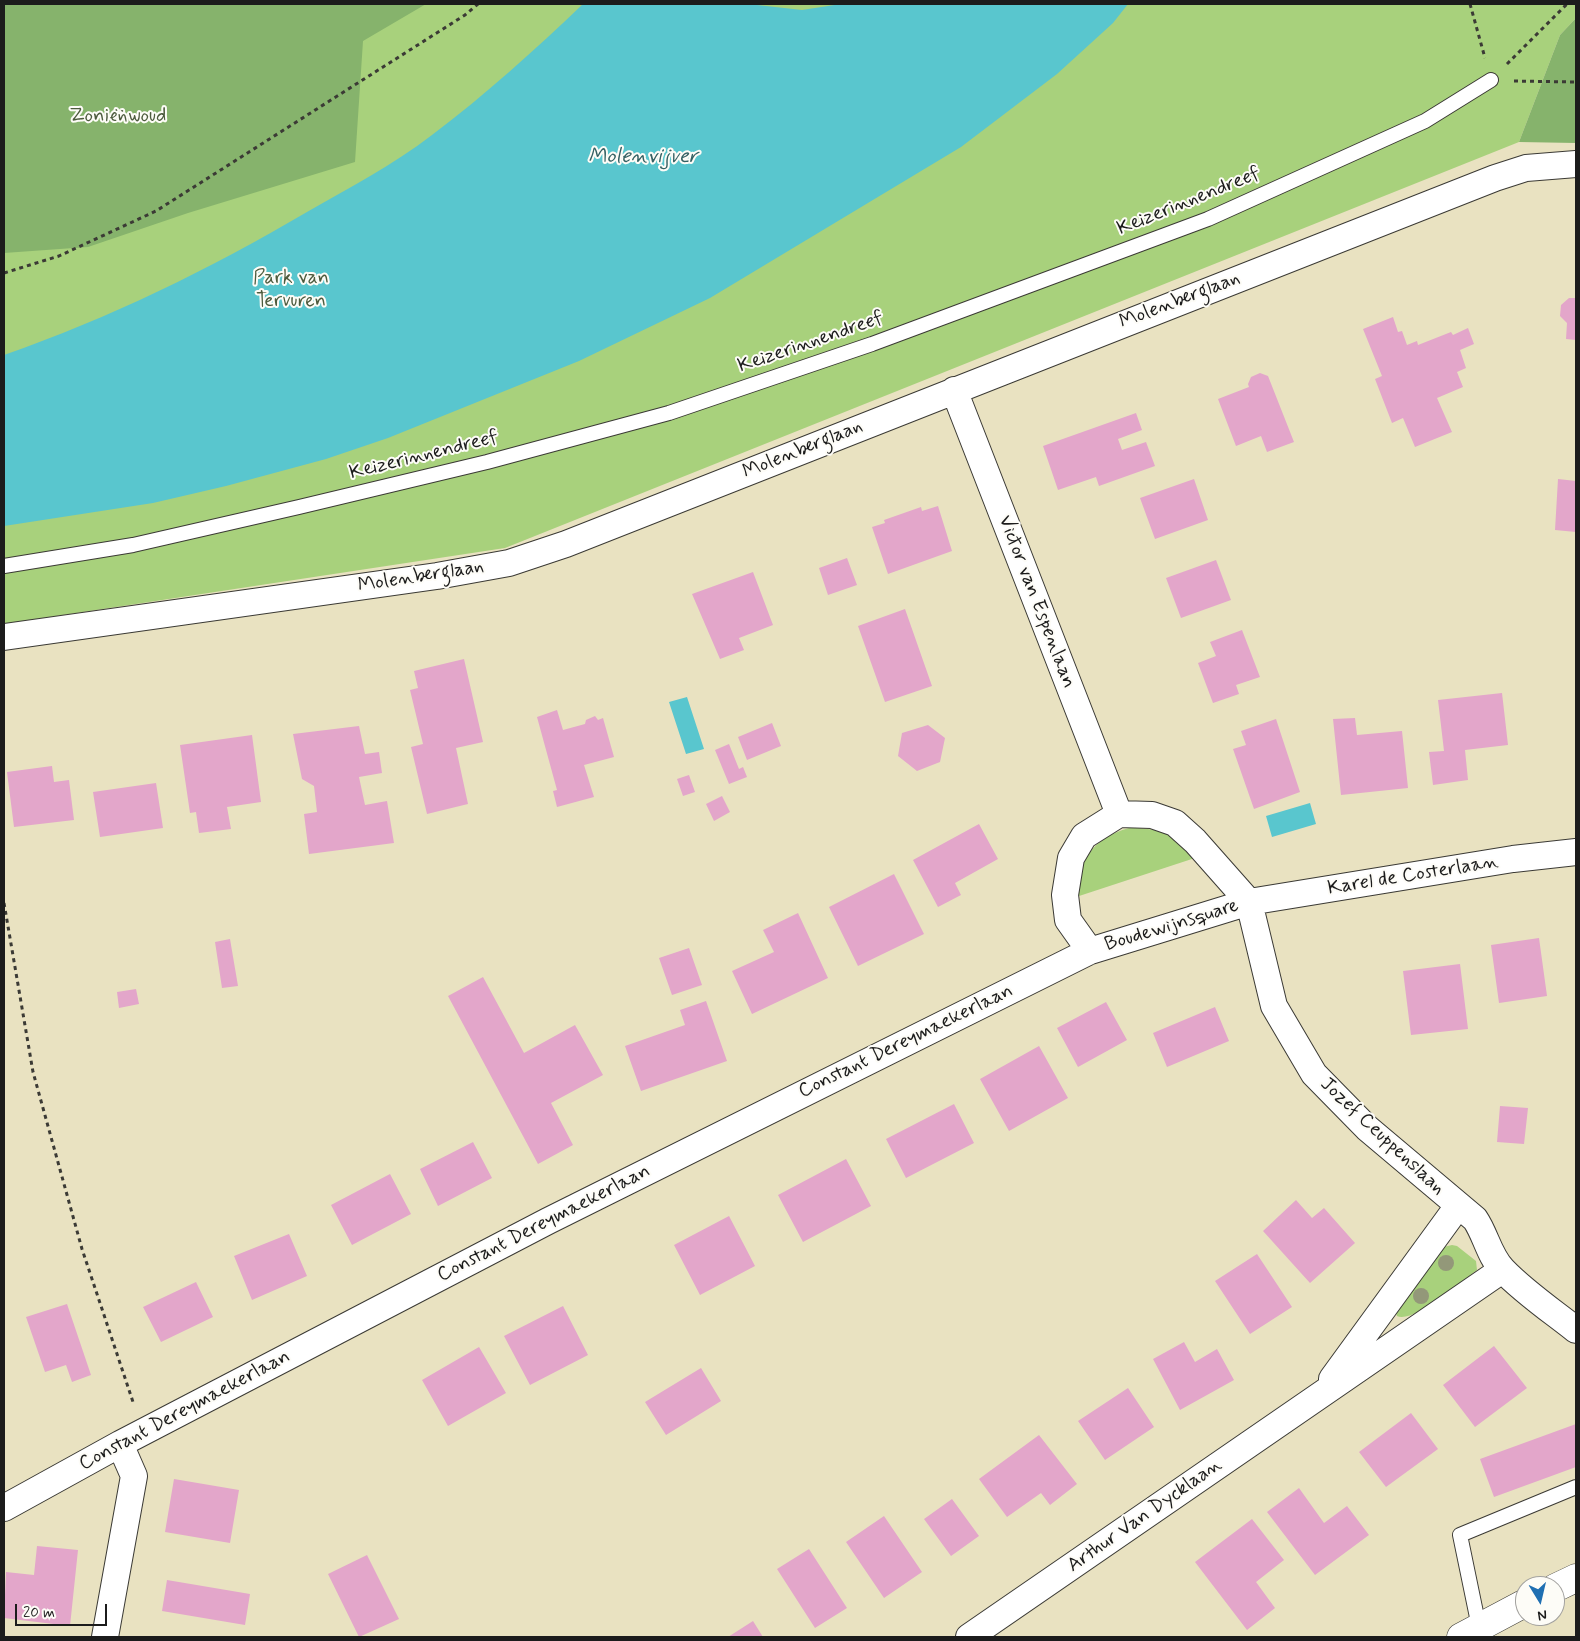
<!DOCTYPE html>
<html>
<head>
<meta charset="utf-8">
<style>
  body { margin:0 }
  #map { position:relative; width:1580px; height:1641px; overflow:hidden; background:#e9e2c1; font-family:Mynerve,sans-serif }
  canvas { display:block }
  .frame { position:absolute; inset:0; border:5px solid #1c1c1c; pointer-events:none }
  .north { position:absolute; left:1515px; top:1576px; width:50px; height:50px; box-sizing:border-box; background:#fdfcf7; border:1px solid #a3a29f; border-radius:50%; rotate:171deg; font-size:14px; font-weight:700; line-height:20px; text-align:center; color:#1c1c1c }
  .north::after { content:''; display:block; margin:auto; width:18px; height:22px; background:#1f6fb2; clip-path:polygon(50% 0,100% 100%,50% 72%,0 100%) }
  .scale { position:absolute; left:15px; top:1604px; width:92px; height:22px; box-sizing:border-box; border:2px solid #1c1c1c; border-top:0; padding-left:6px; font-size:15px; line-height:18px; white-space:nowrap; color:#1c1c1c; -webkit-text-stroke:4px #fdfcf7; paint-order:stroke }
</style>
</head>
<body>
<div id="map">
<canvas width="1580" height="1641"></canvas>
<div class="frame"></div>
<div class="north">N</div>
<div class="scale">20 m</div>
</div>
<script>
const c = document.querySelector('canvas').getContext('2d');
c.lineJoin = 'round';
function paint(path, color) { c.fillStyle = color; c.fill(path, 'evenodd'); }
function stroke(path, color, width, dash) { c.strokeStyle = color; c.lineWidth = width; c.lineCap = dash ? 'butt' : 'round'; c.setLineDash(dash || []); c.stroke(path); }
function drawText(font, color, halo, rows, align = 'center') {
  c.font = font + ' Mynerve,sans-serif'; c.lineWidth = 4; c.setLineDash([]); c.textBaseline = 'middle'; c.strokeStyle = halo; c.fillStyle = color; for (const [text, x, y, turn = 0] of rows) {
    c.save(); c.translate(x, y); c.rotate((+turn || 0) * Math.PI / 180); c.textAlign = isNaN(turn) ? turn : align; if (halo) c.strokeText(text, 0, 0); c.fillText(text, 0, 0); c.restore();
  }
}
paint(new Path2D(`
  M4,4H1576V18L1560,35L1519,142L505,548L4,624Z
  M1129,828C1163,828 1176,835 1201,856L1073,898C1078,862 1092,838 1129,828Z
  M1452,1245L1457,1246L1476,1261L1477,1270C1462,1281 1413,1324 1397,1316L1395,1310L1439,1248Z`), '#a8d17c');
paint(new Path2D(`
  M4,4H426L363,41L355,162L188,213L88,247L4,253Z
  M1576,18V143L1519,142L1560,35Z`), '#86b36c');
paint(new Path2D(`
  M583,4H748L802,10L841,4H1128L1113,23L1057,74L961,147L710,298L579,361L388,438L326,459L226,486L153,503L4,526V355C110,318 210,269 307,212C349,188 393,165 432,135C485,95 535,50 583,4Z
  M687,697L704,749L686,754L669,702Z
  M1310,803L1316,824L1272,837L1266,816Z`), '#59c6ce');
paint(new Path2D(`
  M1569,298H1576V340L1566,339L1567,323L1560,316L1561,305Z
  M1393,317L1398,332L1402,331L1407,345L1417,341L1418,345L1451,332L1453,335L1468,328L1474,344L1460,350L1466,368L1457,372L1463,387L1437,398L1452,432L1415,447L1403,418L1392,423L1375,379L1382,376L1363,329Z
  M1260,373L1268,376L1294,442L1267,452L1261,436L1236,446L1218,399L1249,387L1248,384L1251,377Z
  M1136,413L1142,430L1118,439L1122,450L1146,442L1155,466L1099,486L1096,477L1058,490L1043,446Z
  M1194,479L1208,520L1155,539L1140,498Z
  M1558,479L1576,481V532L1555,530Z
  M938,506L952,551L888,574L872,527L885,523L884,520L921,507L922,511Z
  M847,558L857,585L828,595L819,568Z
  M1216,560L1231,600L1181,618L1166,578Z
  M753,572L773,625L739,638L744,650L720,659L692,594Z
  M905,609L932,686L885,702L858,626Z
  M1242,630L1260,677L1236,685L1239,694L1213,703L1198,663L1216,656L1210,642Z
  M464,659L483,742L456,748L468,804L427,814L411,747L423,744L410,690L418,688L414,671Z
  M1502,693L1508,745L1465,750L1468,780L1433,785L1429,752L1444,751L1438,700Z
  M557,710L563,730L585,724L586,720L595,716L598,720L603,718L614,757L584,765L594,797L557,807L553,791L557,790L537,717Z
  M1355,718L1357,735L1402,731L1408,788L1341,795L1333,719Z
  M1276,719L1300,792L1254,809L1233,749L1246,745L1241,731Z
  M772,723L781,746L747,760L738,737Z
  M928,725L945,738L940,762L917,771L898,756L902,733Z
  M359,726L365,754L379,752L382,773L359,777L365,805L387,801L394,843L309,854L304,814L317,812L314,786L302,779L293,734Z
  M252,735L261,802L227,807L231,829L199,833L196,812L190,813L180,745Z
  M729,744L739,769L743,767L747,777L729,784L715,750Z
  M52,766L54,782L69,780L74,820L14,827L7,772Z
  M689,775L695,792L683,796L677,779Z
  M156,783L163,828L100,837L93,792Z
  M722,796L730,812L714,821L706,804Z
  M979,824L998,859L955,883L961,895L938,907L913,860Z
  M894,874L924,934L858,966L829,907Z
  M798,913L828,978L752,1014L732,971L774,952L763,930Z
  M1539,938L1547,996L1499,1003L1491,945Z
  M230,939L238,986L222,988L215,942Z
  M689,948L702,985L672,995L659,958Z
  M1460,964L1468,1029L1411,1035L1403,971Z
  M483,977L524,1053L575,1025L603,1075L551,1103L573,1145L538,1164L448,996Z
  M136,989L139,1004L119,1008L117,992Z
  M706,1001L727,1061L641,1091L625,1046L685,1025L680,1010Z
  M1106,1002L1127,1040L1078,1067L1057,1028Z
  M1215,1007L1229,1041L1167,1067L1153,1033Z
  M1039,1046L1068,1098L1009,1131L980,1079Z
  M954,1104L974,1143L906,1178L886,1139Z
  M1500,1106L1528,1108L1524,1144L1497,1142Z
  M473,1142L492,1178L438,1206L420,1169Z
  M846,1159L871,1206L803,1242L778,1195Z
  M390,1174L411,1214L352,1245L331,1205Z
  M1296,1200L1312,1218L1324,1208L1355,1243L1310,1283L1263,1231Z
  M729,1216L755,1266L700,1295L674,1245Z
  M289,1234L307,1276L252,1300L234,1256Z
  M1257,1254L1292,1307L1250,1334L1215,1281Z
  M196,1282L213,1317L161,1342L143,1307Z
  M67,1304L91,1375L72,1382L66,1365L45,1372L26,1317Z
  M563,1306L588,1355L530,1385L504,1336Z
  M1184,1342L1195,1362L1217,1349L1234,1380L1180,1410L1153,1359Z
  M1494,1346L1527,1388L1475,1427L1443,1385Z
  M479,1347L506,1393L448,1426L422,1380Z
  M701,1368L721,1401L666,1435L645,1402Z
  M1128,1388L1154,1427L1105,1460L1078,1421Z
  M1411,1413L1438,1449L1386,1487L1359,1452Z
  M1576,1424V1467L1494,1497L1480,1459Z
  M1039,1435L1077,1484L1050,1505L1041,1493L1007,1517L979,1479Z
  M174,1479L239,1490L230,1543L165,1532Z
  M1299,1488L1324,1523L1347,1506L1369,1535L1315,1575L1267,1512Z
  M952,1499L979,1536L951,1556L924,1519Z
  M884,1516L922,1572L884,1598L846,1542Z
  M1252,1519L1284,1560L1256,1582L1275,1608L1247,1630L1195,1562Z
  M37,1546L78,1550L70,1626L4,1618L6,1572L34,1575Z
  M809,1549L847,1608L815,1628L777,1569Z
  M367,1555L399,1619L359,1637L328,1574Z
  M167,1580L250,1594L245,1625L162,1611Z
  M753,1621L763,1637H728Z`), '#e3a6ca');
const lane = new Path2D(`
  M4,566L133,545L299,507L487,462L669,413L872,344L1208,219L1425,121L1491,80
  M1479,1627L1460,1535L1576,1487`);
const street = new Path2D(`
  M954,390L1119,814
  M4,637L437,576L509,563L566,544L1495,178L1526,168L1576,164
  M1090,951L1068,920L1065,895L1071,858L1084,836L1119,814L1152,815L1175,823L1195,841L1249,902L1274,1006L1314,1074L1367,1128L1475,1219C1486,1235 1489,1256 1503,1270C1524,1292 1552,1311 1576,1330
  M1332,1379L1458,1206
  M4,1508L120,1444L548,1221L1090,951L1249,902L1513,859L1576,852
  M105,1637L134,1476L120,1444
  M969,1637L1502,1270`);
const primary = new Path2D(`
  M1555,1588L1576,1578
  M1461,1637L1525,1603`);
stroke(lane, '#3b3a35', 16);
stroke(street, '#3b3a35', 28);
stroke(primary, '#3b3a35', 29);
stroke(new Path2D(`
  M1470,4L1485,58
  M1507,64L1567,4
  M1514,81L1576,82
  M4,273L59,256L156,211L465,15L478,4
  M4,903L33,1072L82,1249L134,1405`), '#3b3a35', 3, [4, 4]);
stroke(lane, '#fff', 14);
stroke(street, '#fff', 26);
stroke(primary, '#fff', 28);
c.fillStyle = '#939879';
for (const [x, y] of [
  [1446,1263],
  [1421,1296]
]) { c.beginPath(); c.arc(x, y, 8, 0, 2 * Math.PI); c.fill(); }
drawText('20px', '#4d5b3e', '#fdfcf7', [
  ["Zoniënwoud",118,117],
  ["Park van",291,279],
  ["Tervuren",291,302]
]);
drawText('20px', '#1c1c1c', '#fdfcf7', [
  ["Keizerinnendreef",1189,202,-22],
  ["Molenberglaan",1180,301,-21],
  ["Keizerinnendreef",811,343,-19],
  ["Molenberglaan",803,450,-22],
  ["Keizerinnendreef",424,456,-14],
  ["Molenberglaan",421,577,-9],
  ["Victor van Espenlaan",1036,602,69],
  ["Karel de Costerlaan",1413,876,-9],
  ["Boudewijnsquare",1172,926,-17],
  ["Constant Dereymaekerlaan",906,1042,-26],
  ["Jozef Ceuppenslaan",1382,1137,43],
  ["Constant Dereymaekerlaan",544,1224,-27],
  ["Constant Dereymaekerlaan",185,1411,-28],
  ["Arthur Van Dycklaan",1145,1516,-35]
]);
drawText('italic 21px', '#346063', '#fdfcf7', [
  ["Molenvijver",643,158]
]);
</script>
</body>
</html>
